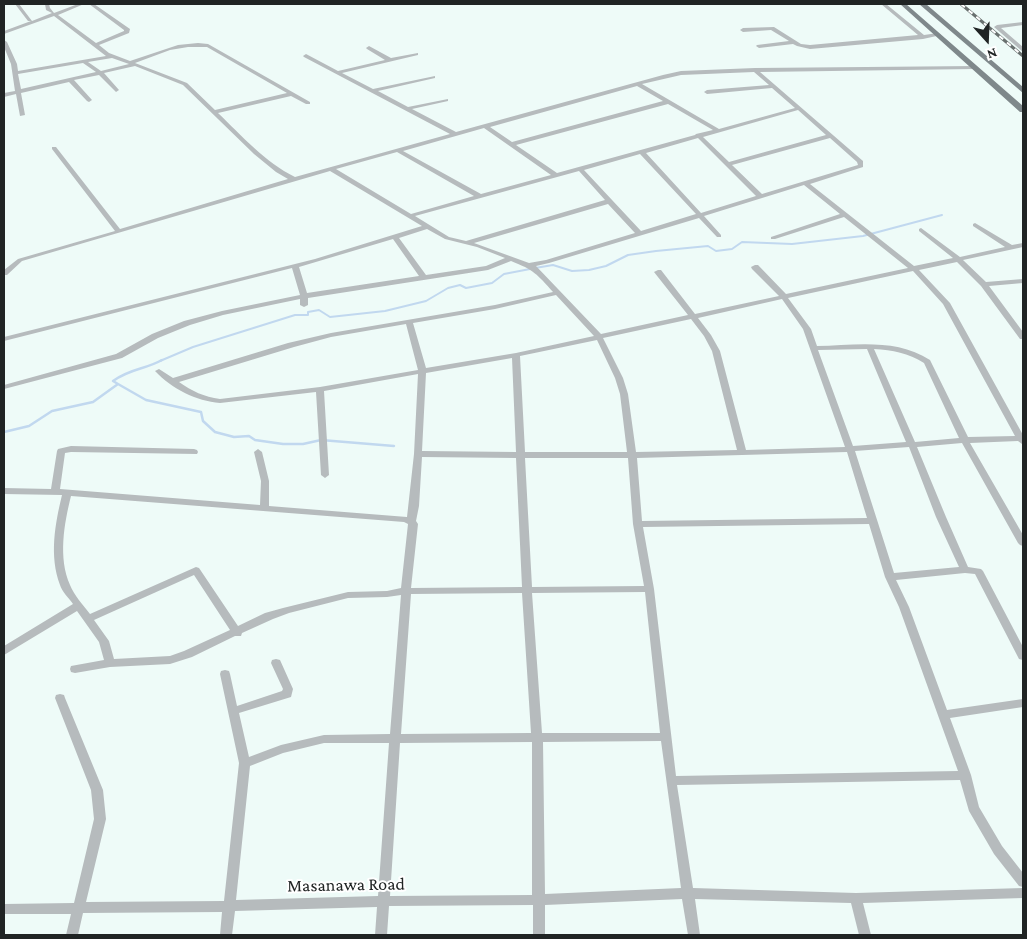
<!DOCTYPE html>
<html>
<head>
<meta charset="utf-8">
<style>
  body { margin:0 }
  #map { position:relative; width:1027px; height:939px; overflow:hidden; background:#eefbf8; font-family:"Crimson Pro",serif }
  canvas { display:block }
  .frame { position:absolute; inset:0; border:5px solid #202424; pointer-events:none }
  .north { position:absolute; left:962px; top:15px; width:50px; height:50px; -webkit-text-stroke:4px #fff; paint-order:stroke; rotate:160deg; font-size:14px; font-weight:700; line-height:20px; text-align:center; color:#202424 }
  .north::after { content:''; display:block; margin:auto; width:18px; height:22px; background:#202424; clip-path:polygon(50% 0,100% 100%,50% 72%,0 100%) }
</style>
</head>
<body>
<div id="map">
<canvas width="1027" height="939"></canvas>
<div class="frame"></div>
<div class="north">N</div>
</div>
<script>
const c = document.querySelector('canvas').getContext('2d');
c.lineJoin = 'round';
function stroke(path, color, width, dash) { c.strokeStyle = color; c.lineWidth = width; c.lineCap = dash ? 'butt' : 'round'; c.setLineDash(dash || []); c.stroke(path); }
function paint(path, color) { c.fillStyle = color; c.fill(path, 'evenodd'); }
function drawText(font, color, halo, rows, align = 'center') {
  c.font = font + ' "Crimson Pro",serif'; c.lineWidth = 4; c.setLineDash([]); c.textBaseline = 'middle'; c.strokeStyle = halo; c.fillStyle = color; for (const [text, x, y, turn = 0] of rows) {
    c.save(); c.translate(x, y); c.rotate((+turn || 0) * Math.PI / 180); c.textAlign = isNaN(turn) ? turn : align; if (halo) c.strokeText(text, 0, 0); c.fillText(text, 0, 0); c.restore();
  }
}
stroke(new Path2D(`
  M535,268L553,265L572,271L589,270L606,266L628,255L656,251L708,246L716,251L732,249L742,242L792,244L863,236L942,215
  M160,361L193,347L295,315H308V312L319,310L330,317L385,311L426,301L448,288L460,285L466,288L492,283L504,274L530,269`), '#c1d8ef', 2);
stroke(new Path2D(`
  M118,384L113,381C131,368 144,370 162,360
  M4,432L29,426L52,411L93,402L118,384L146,400L201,412L203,421L215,432L234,437L249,436L255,440L283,444H303L321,440L394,446`), '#c1d8ef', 2.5);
paint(new Path2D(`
  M15,4H19L32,21L52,13L46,10L45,4H49L50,8L54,13L78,4H84L58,15L96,43L124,31V30L89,4H94L130,29L129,33L99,45L109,53L130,61L178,45L198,43L208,44L310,102V104H306L291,96L218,113C242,136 265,162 295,177L450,134L304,57L303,56L306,54L338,71L385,60L367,49L366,48L369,46L391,58L418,53V55L342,73L373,89L435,76V78L378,91L408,107L448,99V101L412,109L456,132L663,75L681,71L755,68L976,66L977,67L974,69L760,72L863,161V167L810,184L914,266L953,258L919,231V229L921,228L960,257L1005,247L973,226V224L975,223L1012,245L1023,243V247L963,260L986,282L1023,279V283L989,286L1023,332V339H1020L981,286L957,262L919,270L950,303L1023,435V443L1022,444L1018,441L970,443L1023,535V546L1020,545L1018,543L962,443L917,447L946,517L968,567L981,569L983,571L1023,647V660L1019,659L975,574L965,573L896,580L909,607L947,710L1023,699V707L950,718L971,775L979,807L1002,846L1023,873V887L1019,886L994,854L969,811L960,780L677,785L693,888L856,893L1023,888V898L863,903L871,935H859L851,903L695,899L700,935H688L682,899L545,905V935H533V905L389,906L387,935H375L377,907L235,911L232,935H220L222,912L83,913L78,935H66L71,914H4V904L74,903L94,819L91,790L55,698L56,695L60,694L64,695L65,698L103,790L106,819L86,902L224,901L239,763L220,674L221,671L225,670L229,671L230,674L237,706L282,691L283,689L271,663L272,660L276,659L280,660L293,689L291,697L239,713L249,757L281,745L324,735L390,734L401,595L387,597L348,598L289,613L273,619L242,633L241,636H235L192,657L170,664L110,667L75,673L71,672L70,669L71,666L104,660L99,642L77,611L4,655V646L73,604C69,598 62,592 60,585C49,556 55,524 62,495L4,494V488L51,489L57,451L58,449L71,446L194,449L197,450L198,452L197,454L71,452L65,453L60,489L260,505L261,481L254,452L258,449L262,452L269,481V506L407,517L414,454L418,374L324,391L329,475L325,478L321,475L316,392L220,403C196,401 172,389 155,371L159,369L173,378L288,343L331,333L495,305L553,292C537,274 534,270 511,261L488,270L308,298V305L304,307L300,305V299L223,315L190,325L158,338L122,358L4,389V385L116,354L152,334L184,321L222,311L300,295L292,268L4,341V337L315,259L422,226L330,171L22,261L7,275H4V270L18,259L115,231L52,149V147H56L120,229L288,179L276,172L254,154L183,85L135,66L104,73L119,90L116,92L99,75L74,80L92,100L89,102L87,101L69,82L21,93L25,115L20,116L16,94L4,97V93L15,91L11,64L4,47V40L7,42L17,64L18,71L106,56L54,16L4,34V31L31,21H28ZM188,47H207L287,93L215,110L187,83L135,63L170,50ZM112,58L129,64L101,71L88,62ZM83,63L96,72L21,89L18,74ZM754,72L769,85L707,90L704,92L707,94L772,88L795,108L719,129L642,84L681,75ZM637,86L663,101L512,142L490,127ZM668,104L713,130L696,134L695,135L557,173L516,145ZM798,110L826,135L729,162L703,137ZM484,128L551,175L481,194L403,151ZM698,138L756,196L701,213L646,153ZM830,138L857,162L858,165L762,194L732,165ZM397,152L474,196L411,214L336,169ZM640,154L696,214L641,231L584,170ZM579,171L605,200L466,241L449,237L415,216ZM804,185L840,214L771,237V239H775L844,217L908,268L786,294L758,265H755L751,267L752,269L779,296L695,314L661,270H658L654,272L688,315L601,334L536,266L549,263L699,218L717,237H721V235L704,216ZM608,204L635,233L546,260L529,263L474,243ZM427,229L445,239L477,247L505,258L486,266L426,275L399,238ZM393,239L419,276L307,293L299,267ZM913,271L943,304L1015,436L968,437L930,360C897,338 855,345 817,346L811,329L788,298ZM556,295L594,336L516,353L426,368L413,323L495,309ZM782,299L803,329L845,447L746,450L720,351L711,335L698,318ZM691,319L704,336L712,351L737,450L636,452L628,394L623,378L603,338ZM406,324L418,370L320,387L220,399C204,397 192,391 179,382L294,347L331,337ZM597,340L615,378L620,394L627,452H525L520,356ZM867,349L906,442L853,446L818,350ZM874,349C893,350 908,353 924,363L959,438L915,442ZM512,358L516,452L422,451L426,373ZM909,447L936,517L959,567L894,573L855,451ZM847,452L867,518L642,521L637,458ZM422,457L516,458L522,587L411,588L418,524L416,521L419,506ZM525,458H628L633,524L644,586L532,587ZM71,496L404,522L408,524L401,588L387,591L348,592L283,608L265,613L238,626L199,568L196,567L90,614C83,605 74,595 70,585C58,558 64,524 71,496ZM869,524L885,577L899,607L958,771L676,776L654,589L643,527ZM194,575L230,630L184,651L170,656L114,659L109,641L94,620ZM645,592L660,733H542L532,593ZM522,593L531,733L401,734L411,594ZM661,741L681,888L545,894L543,742ZM532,742V895L390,896L400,743ZM324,743H389L378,896L236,900L250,766L283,753Z
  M881,4H886L924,35L938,33L941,35L923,39L810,49L797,46L793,44L759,48L756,46L757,45L789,41L771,30L743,32L740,30L743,28L774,27L801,44L810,45L918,35Z
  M1023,22V25L1001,28L1023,47V52L994,27L997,25Z`), '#b6bbbd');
paint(new Path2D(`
  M900,4H906L1023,106V112H1020Z
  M919,4H926L1023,87V93Z`), '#7f888b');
const rail = new Path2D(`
  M961,4L1023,56`);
stroke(rail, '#69706f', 3);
stroke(rail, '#fff', 2, [5]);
drawText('18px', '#202424', '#fff', [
  ["Masanawa Road",346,885,-1]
]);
</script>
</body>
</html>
